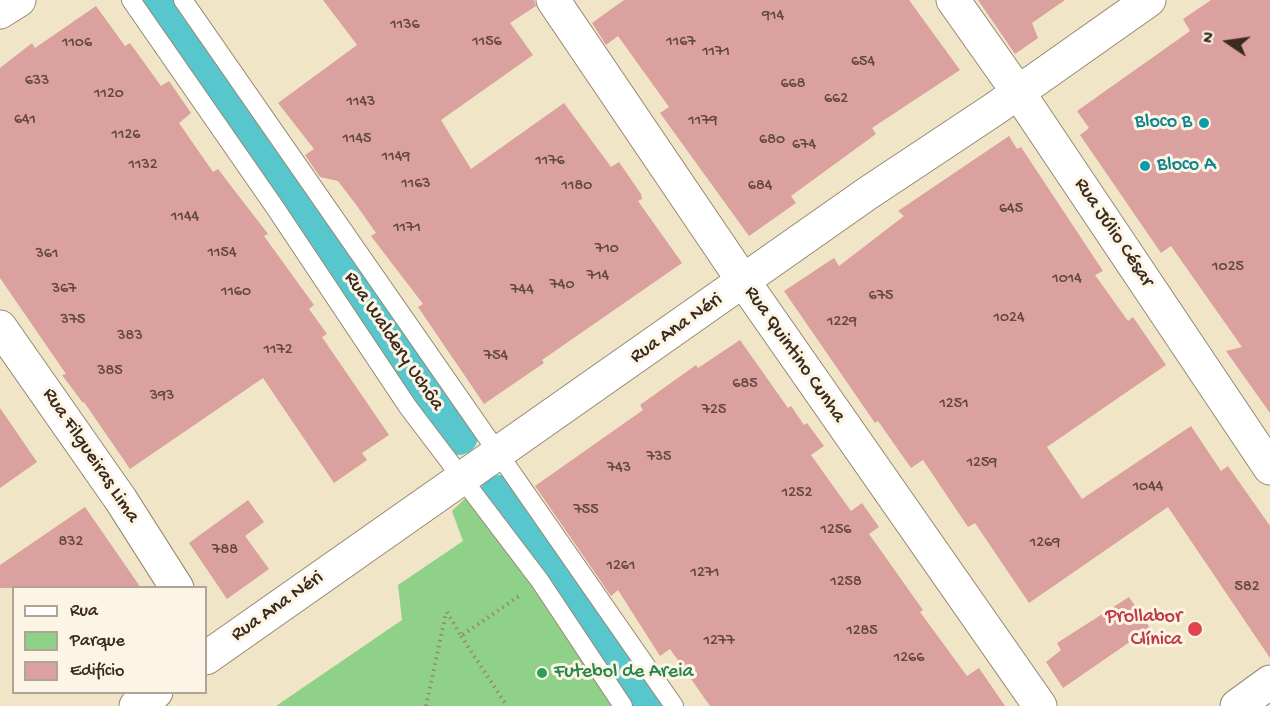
<!DOCTYPE html>
<html>
<head>
<meta charset="utf-8">
<style>
  body { margin:0 }
  #map { position:relative; width:1270px; height:706px; overflow:hidden; background:#f0e5c7; font-family:"Gochi Hand",sans-serif }
  canvas { display:block }
  .legend { position:absolute; left:12px; top:586px; width:195px; height:108px; box-sizing:border-box; background:#fcf5e5; border:2px solid #afa495; margin:0; padding:8px 10px; list-style:none; font-size:18px; color:#3b2a1e }
  .legend li { display:flex; align-items:center; gap:12px; height:30px }
  .legend b { width:30px; border:2px solid #afa495 }
  .north { position:absolute; left:1198px; top:12px; width:60px; height:60px; -webkit-text-stroke:4px #fcf5e5; paint-order:stroke; rotate:283deg; font-size:16px; font-weight:700; line-height:24px; text-align:center; color:#3b2a1e }
  .north::after { content:''; display:block; margin:auto; width:21px; height:27px; background:#3b2a1e; clip-path:polygon(50% 0,100% 100%,50% 72%,0 100%) }
</style>
</head>
<body>
<div id="map">
<canvas width="1270" height="706"></canvas>
<ul class="legend">
<li><b style="height:8px;background:#fff"></b>Rua</li>
<li><b style="height:16px;background:#90d189"></b>Parque</li>
<li><b style="height:16px;background:#dba19e"></b>Edifício</li>
</ul>
<div class="north">N</div>
</div>
<script>
const c = document.querySelector('canvas').getContext('2d');
c.lineJoin = 'round';
function paint(path, color) { c.fillStyle = color; c.fill(path, 'evenodd'); }
function stroke(path, color, width, dash) { c.strokeStyle = color; c.lineWidth = width; c.lineCap = dash ? 'butt' : 'round'; c.setLineDash(dash || []); c.stroke(path); }
function drawText(font, color, halo, rows, align = 'center') {
  c.font = font + ' "Gochi Hand",sans-serif'; c.lineWidth = 6; c.setLineDash([]); c.textBaseline = 'middle'; c.strokeStyle = halo; c.fillStyle = color; for (const [text, x, y, turn = 0] of rows) {
    c.save(); c.translate(x, y); c.rotate((+turn || 0) * Math.PI / 180); c.textAlign = isNaN(turn) ? turn : align; if (halo) c.strokeText(text, 0, 0); c.fillText(text, 0, 0); c.restore();
  }
}
paint(new Path2D(`
  M472,492L616,706H276L402,620L398,585L463,541L452,511Z`), '#90d189');
stroke(new Path2D(`
  M157,0L459,436
  M499,494L649,706`), '#58c6cd', 38);
paint(new Path2D(`
  M323,0H534L536,6L510,23L533,55L441,120L471,169L564,103L611,167L619,162L641,194L642,199L638,201L682,263L542,360L544,363L484,404L418,307L423,304L371,236L376,233L357,206L338,181L320,177L305,155L314,149L278,103L357,45Z
  M624,0H909L960,70L872,128L876,134L791,196L796,203L749,236L660,113L669,107L618,36L606,45L592,23Z
  M978,0H1065L1032,23L1038,38L1015,54Z
  M1211,0H1270V413L1226,351L1242,347L1171,246L1161,253L1080,135L1089,128L1077,111L1190,31L1183,19Z
  M96,6L125,46L130,43L161,86L169,81L191,113L179,123L213,172L218,169L268,234L264,236L314,305L309,309L327,334L322,337L389,435L362,453L367,460L334,483L263,378L130,469L84,402L83,403L62,375L66,374L0,278V68L32,43L35,48Z
  M1009,136L1017,149L1021,147L1103,271L1095,275L1128,321L1133,317L1166,365L1047,447L1082,499L1191,426L1221,471L1228,466L1270,526V658L1168,507L1029,603L975,523L968,527L923,460L911,468L878,421L875,423L784,291L834,258L839,266L904,216L898,211Z
  M740,340L788,408L791,406L804,425L807,423L824,446L811,455L851,511L862,503L879,527L869,534L923,610L920,612L967,676L979,668L1005,706H710L670,649L660,656L618,590L611,596L535,486L643,410L640,405L696,365L698,368Z
  M0,408L37,462L0,488Z
  M248,500L264,522L245,536L269,569L227,599L189,543Z
  M85,507L141,588H0V565Z
  M1129,597L1150,628L1063,688L1046,662L1061,650L1057,643Z`), '#dba19e');
const service = new Path2D(`
  M131,0L276,209L408,407L540,581L623,706
  M183,0L674,706`);
const minor = new Path2D(`
  M553,0L744,282L1040,706
  M953,0L1018,92L1270,468
  M0,12L19,0
  M0,327L121,500L177,588
  M206,658L868,193L993,110L1149,0
  M136,706L156,692
  M1237,706L1270,682`);
stroke(service, '#968872', 20);
stroke(minor, '#968872', 35);
stroke(new Path2D(`
  M447,612L461,636L519,596
  M461,636L507,706
  M426,706L446,613`), '#968872', 4, [1.5, 4.5]);
stroke(service, '#fff', 18);
stroke(minor, '#fff', 33);
for (const [x, y, r, color] of [
  [1204,123,6,"#0f9aa8"],
  [1145,166,6,"#0f9aa8"],
  [1195,629,8,"#e0444e"],
  [542,673,6,"#2e9e5b"]
]) { const dot = new Path2D(); dot.arc(x, y, r, 0, 2 * Math.PI); c.fillStyle = color; c.fill(dot); stroke(dot, '#fcf5e5', 2); }
drawText('16px', '#63483e', null, [
  ["914",773,17],
  ["1136",405,26],
  ["1156",487,43],
  ["1167",681,43],
  ["1106",77,44],
  ["1171",716,53],
  ["654",863,63],
  ["633",37,82],
  ["668",793,85],
  ["1120",109,95],
  ["662",836,100],
  ["1143",361,103],
  ["641",25,121],
  ["1179",703,122],
  ["1126",126,136],
  ["1145",357,140],
  ["680",772,141],
  ["674",804,146],
  ["1149",396,158],
  ["1176",550,162],
  ["1132",143,166],
  ["1163",416,185],
  ["1180",577,187],
  ["684",760,187],
  ["645",1011,210],
  ["1144",185,218],
  ["1171",407,229],
  ["710",607,250],
  ["1154",222,254],
  ["361",47,255],
  ["1025",1228,268],
  ["714",598,277],
  ["1014",1067,280],
  ["740",562,286],
  ["367",64,290],
  ["744",522,291],
  ["1160",236,293],
  ["675",881,297],
  ["1024",1009,319],
  ["375",73,321],
  ["1229",842,323],
  ["383",130,337],
  ["1172",278,351],
  ["754",496,357],
  ["385",110,372],
  ["685",745,385],
  ["393",162,397],
  ["1251",954,405],
  ["725",714,411],
  ["735",659,458],
  ["1259",982,464],
  ["743",619,469],
  ["1044",1148,488],
  ["1252",797,494],
  ["755",586,511],
  ["1256",836,531],
  ["832",71,543],
  ["1269",1045,544],
  ["788",225,551],
  ["1261",621,567],
  ["1271",705,574],
  ["1258",846,583],
  ["582",1247,588],
  ["1285",862,632],
  ["1277",719,642],
  ["1266",909,659]
]);
drawText('20px', '#0d838f', '#fcf5e5', [
  ["Bloco B",1192,123],
  ["Bloco A",1157,166,"left"]
], 'right');
drawText('20px', '#3b2a1e', '#fcf5e5', [
  ["Rua Júlio César",1113,233,56],
  ["Rua Ana Néri",677,329,-35],
  ["Rua Waldery Uchôa",393,342,56],
  ["Rua Quintino Cunha",794,355,55],
  ["Rua Filgueiras Lima",90,456,56],
  ["Rua Ana Néri",278,607,-35]
]);
drawText('20px', '#be3a42', '#fcf5e5', [
  ["Prollabor",1182,618],
  ["Clínica",1182,641]
], 'right');
drawText('20px', '#27864d', '#fcf5e5', [
  ["Futebol de Areia",554,673]
], 'left');
</script>
</body>
</html>
